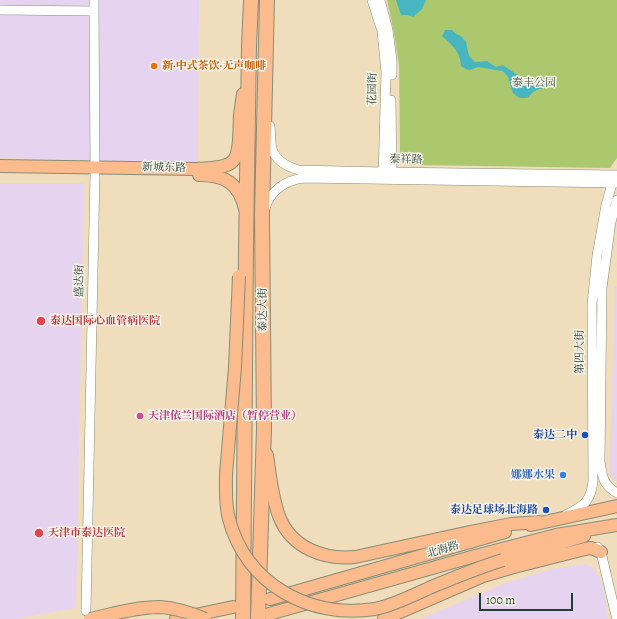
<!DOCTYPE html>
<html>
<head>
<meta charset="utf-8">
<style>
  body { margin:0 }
  #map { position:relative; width:617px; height:619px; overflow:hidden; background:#efddbc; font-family:Alegreya,serif }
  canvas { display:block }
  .scale { position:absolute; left:479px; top:593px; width:94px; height:18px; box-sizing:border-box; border:2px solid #1f3d34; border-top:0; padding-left:5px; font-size:12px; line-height:14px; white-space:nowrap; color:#1f3d34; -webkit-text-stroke:3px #f7f3e8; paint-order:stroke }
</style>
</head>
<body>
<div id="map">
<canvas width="617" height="619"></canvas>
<div class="scale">100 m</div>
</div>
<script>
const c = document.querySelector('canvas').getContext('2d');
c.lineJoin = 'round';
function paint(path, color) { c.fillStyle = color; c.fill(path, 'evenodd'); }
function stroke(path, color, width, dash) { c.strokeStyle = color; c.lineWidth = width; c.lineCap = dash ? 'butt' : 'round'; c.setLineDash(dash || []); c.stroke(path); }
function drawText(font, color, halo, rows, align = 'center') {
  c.font = font + ' Alegreya,"Noto Serif SC",serif'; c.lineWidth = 3; c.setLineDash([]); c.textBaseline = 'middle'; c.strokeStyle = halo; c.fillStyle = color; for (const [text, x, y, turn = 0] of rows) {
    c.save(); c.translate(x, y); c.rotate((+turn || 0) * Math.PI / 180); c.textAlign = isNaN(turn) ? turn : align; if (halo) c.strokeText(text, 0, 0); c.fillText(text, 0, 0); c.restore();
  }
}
paint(new Path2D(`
  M0,0H199L198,163L0,158Z
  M0,183H84L76,608L15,619H0Z
  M615,286H617V482L612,477L610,472Z
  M586,564L594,569L600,579L604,591L608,619H421L508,582L553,569Z`), '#e5d3f0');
paint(new Path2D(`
  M387,0H617V158L610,168L416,165L404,163L400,156L399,65L394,33Z`), '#abc86f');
paint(new Path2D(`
  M396,0H426L422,9L413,17L408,15H401Z
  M445,30H452L455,33L462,37L466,42L469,56L475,62L487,61L496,67L503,65L522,78L532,82L547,83L551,77L554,76L556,80L555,85C548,89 541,87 535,91C532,92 530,96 527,98H519L513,93L508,77L503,71L478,67L470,70L466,69L461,66C460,51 453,46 442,36Z`), '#47b6c0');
const minor = new Path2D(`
  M372,0L382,31L386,72L383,177
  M380,0L388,30L392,61V75
  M0,10L94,11
  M391,100L392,177
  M270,126C271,133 270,142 272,149C276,161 288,167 299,170L383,172L617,175
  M617,200L611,222L602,288L600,461C602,476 603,485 617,493
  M265,208C271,190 286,180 304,178L617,183
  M567,514C585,506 591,500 593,481L592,304L597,256L606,205L614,177
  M598,547L601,552L616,616
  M86,611L95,174L94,0`);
const major = new Path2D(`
  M0,166L197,169C208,168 225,169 233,161C241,153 239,127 240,115C241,108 242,101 243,94
  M199,175C225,175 239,183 245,209
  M267,455C270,475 272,497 279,516C291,548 324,560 355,557L470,532L511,524L539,522
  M531,525L617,506
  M503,560L584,536
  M270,599L505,532
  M269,614L475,556L556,535L617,525
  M176,619L233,607
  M384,619L483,576L514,567L585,549L591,548L601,552`);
const highway = new Path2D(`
  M243,619L246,248L249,46L251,0
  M258,619L264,429L262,214L267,0`);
stroke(minor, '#878d78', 10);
stroke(major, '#878d78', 14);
stroke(highway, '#878d78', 16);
stroke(minor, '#fff', 9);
stroke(major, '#fbbb8c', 12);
stroke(highway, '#fbbb8c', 14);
const majorBridge = new Path2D(`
  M239,276L235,367L226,474C226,489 225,505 229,519C246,584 309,619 375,609C394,605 412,596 429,588C453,578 477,568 503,560
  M90,619C113,614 137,607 160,607C175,608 191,613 205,619`);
stroke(majorBridge, '#878d78', 14, []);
stroke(majorBridge, '#fbbb8c', 12);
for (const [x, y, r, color] of [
  [154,66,4,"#e8710a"],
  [41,321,5,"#e0444e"],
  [140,416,4,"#d1479c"],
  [585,435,4,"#1a4fb4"],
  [563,475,4,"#3f7fe0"],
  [546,510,4,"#1a4fb4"],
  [39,533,5,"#e0444e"]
]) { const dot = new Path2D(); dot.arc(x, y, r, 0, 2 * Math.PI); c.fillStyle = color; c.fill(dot); stroke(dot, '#f7f3e8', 1.5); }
drawText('bold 11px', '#c56008', '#f7f3e8', [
  ["新·中式茶饮·无声咖啡",162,66]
], 'left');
drawText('11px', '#3b5940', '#f7f3e8', [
  ["泰丰公园",534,83]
]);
drawText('11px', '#1f3d34', '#f7f3e8', [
  ["花园街",373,89,-89],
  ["泰祥路",406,160,1],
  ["新城东路",164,168,1],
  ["盛达街",80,281,-89],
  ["泰达大街",263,310,-90],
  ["第四大街",580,352,-90],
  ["北海路",443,550,-16]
]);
drawText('bold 11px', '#be3a42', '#f7f3e8', [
  ["泰达国际心血管病医院",50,321],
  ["天津市泰达医院",48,533]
], 'left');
drawText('bold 11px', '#b23c85', '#f7f3e8', [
  ["天津依兰国际酒店（暂停营业）",148,416]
], 'left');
drawText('bold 11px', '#164399', '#f7f3e8', [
  ["泰达二中",577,435],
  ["泰达足球场北海路",538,510]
], 'right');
drawText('bold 11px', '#366cbe', '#f7f3e8', [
  ["娜娜水果",555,475]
], 'right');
</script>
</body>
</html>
